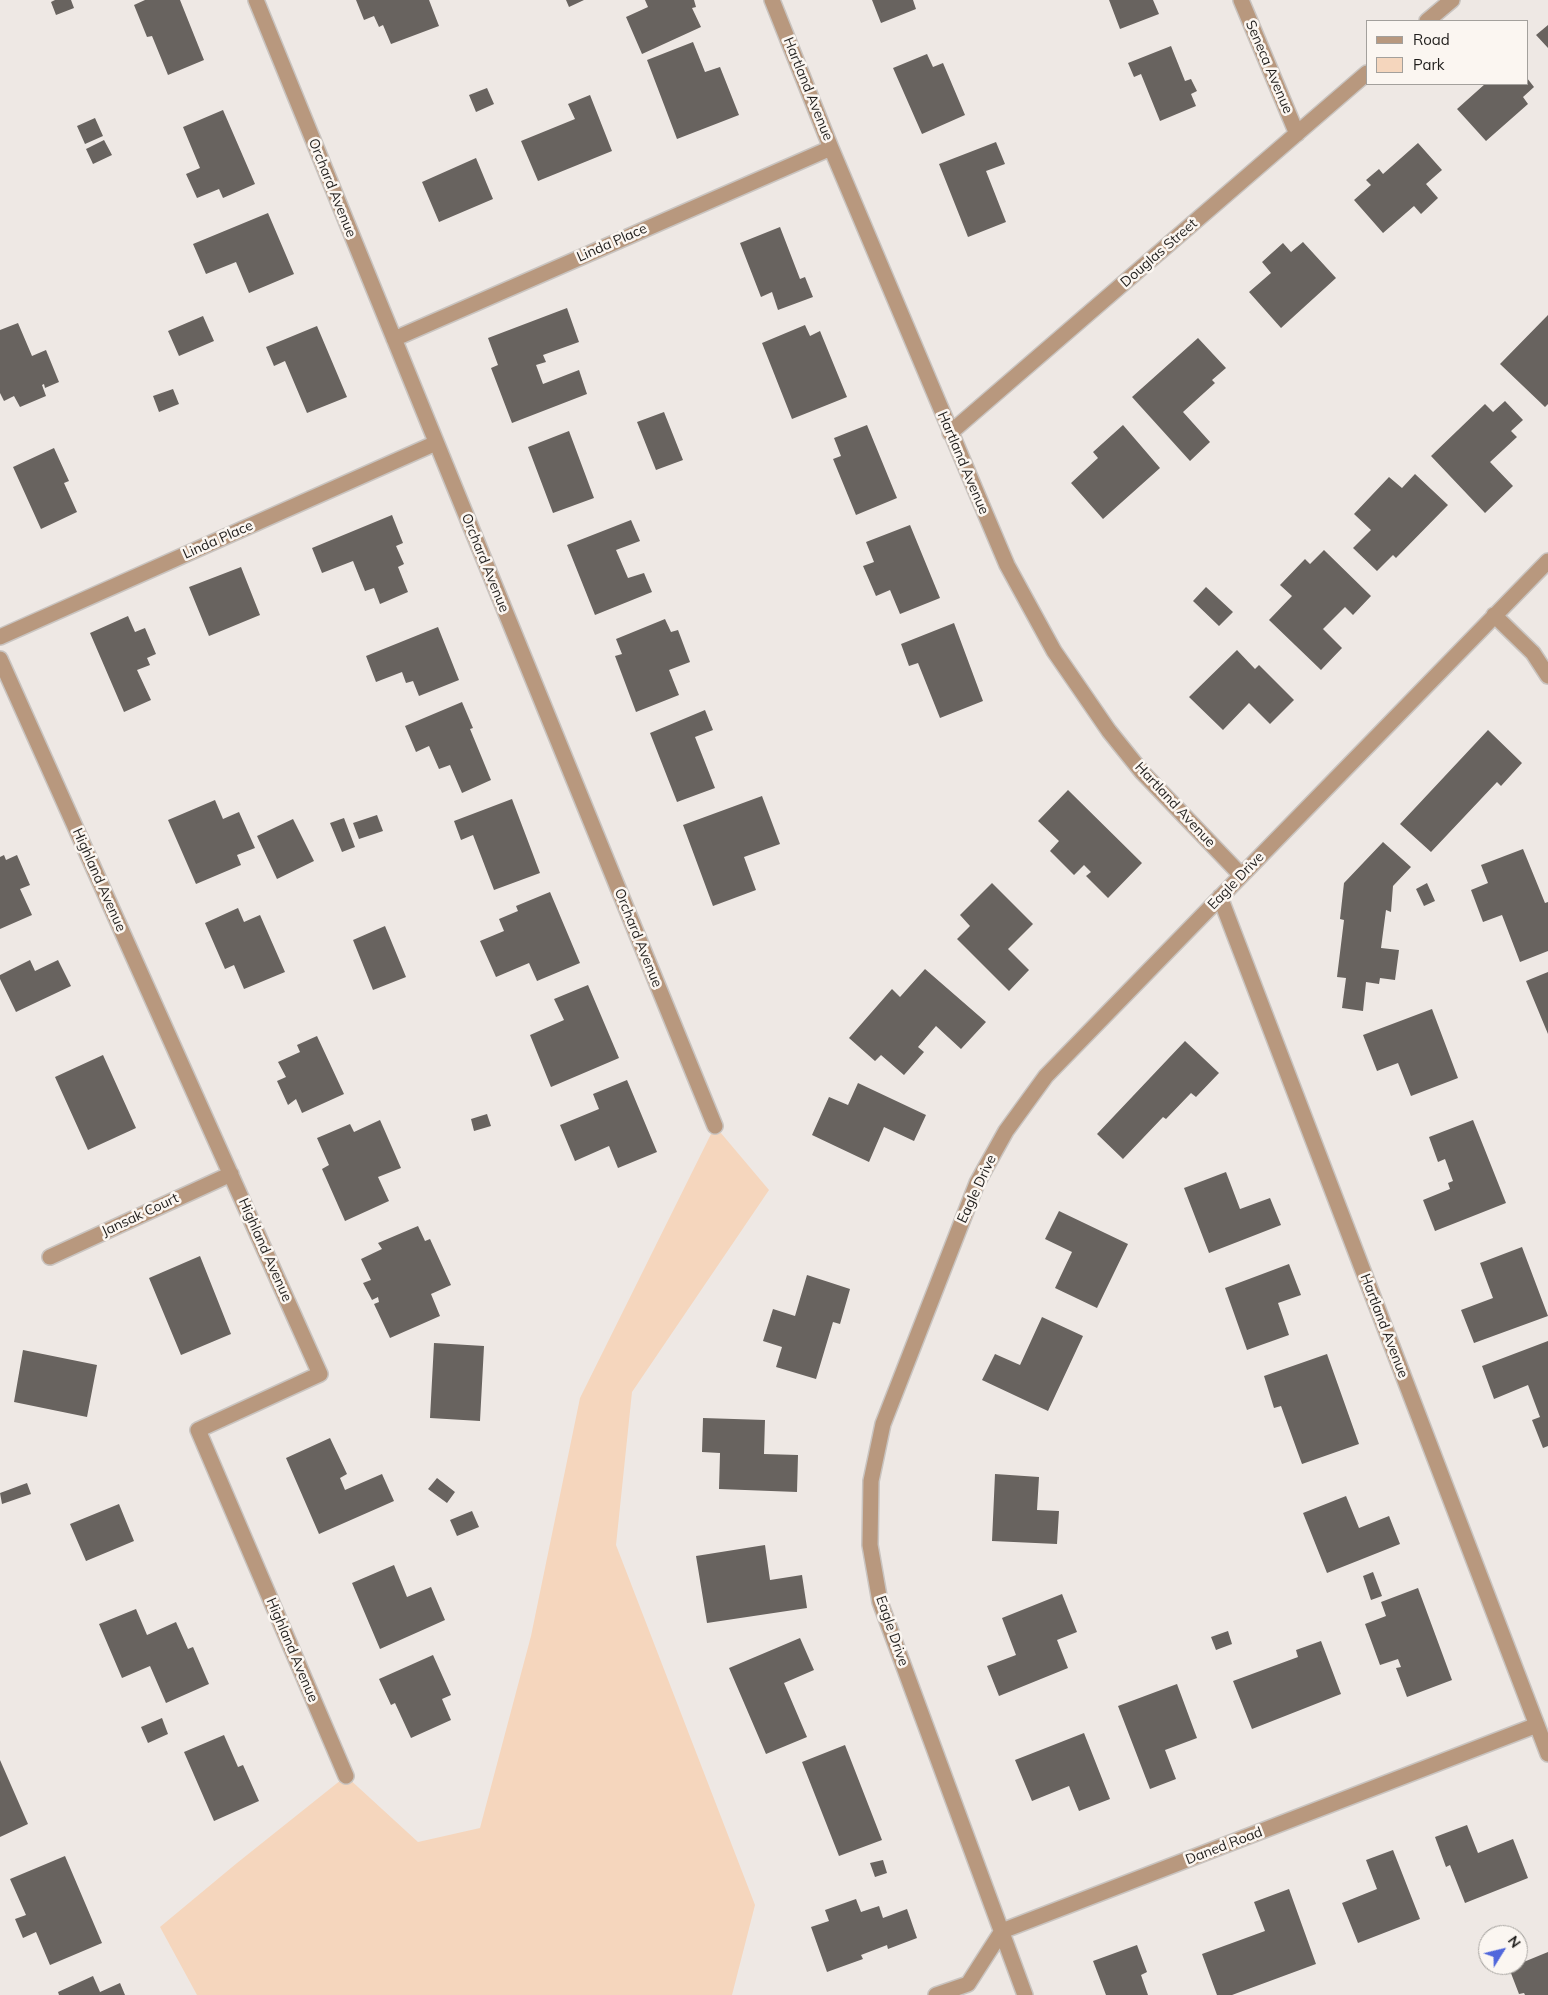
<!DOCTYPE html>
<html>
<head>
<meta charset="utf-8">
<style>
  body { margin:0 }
  #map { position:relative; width:1548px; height:1995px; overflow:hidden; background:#eee8e4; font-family:Mulish,sans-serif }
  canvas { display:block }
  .legend { position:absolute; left:1366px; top:20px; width:162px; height:65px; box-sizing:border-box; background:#fbf6f1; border:1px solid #a3a09c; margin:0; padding:6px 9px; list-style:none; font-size:15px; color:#201e1c }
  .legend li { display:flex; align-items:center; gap:10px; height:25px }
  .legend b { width:25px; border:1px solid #a3a09c }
  .north { position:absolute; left:1478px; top:1925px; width:50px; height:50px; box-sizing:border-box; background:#fbf6f1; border:1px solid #a3a09c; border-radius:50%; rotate:54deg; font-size:14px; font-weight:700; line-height:20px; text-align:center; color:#201e1c }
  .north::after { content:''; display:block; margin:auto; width:18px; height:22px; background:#5067dc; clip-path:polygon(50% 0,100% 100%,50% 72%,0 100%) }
</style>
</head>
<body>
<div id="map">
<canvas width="1548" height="1995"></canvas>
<ul class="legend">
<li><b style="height:6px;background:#b8987e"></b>Road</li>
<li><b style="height:14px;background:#f5d6bd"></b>Park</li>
</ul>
<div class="north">N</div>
</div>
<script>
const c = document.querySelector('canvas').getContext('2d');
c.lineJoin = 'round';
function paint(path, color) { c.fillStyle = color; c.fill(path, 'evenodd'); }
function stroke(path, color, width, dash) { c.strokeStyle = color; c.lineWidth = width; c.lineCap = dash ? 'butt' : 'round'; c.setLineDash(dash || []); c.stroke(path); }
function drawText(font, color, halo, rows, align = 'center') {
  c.font = font + ' Mulish,sans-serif'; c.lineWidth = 5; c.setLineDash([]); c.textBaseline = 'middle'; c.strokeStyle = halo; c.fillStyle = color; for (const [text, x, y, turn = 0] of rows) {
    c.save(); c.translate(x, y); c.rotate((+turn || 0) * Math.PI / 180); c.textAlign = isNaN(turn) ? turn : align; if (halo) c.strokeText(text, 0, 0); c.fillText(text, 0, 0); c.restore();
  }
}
paint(new Path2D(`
  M715,1126L769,1190L632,1392L616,1545L755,1905L732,1995H197L160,1927L237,1863L346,1776L418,1842L480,1828L531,1636L580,1398Z`), '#f5d6bd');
paint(new Path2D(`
  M55,0H71L74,8L56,15L51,2Z
  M145,0H180L204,60L168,75L152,36L147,37L134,5Z
  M356,0H429L439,26L391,44L383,25L379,27L374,16L364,20Z
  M566,0H584L569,7Z
  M645,0H694L696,7L692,8L701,27L642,54L626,17L648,7Z
  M872,0H913L916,9L881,23Z
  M1109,0H1153L1159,14L1120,29Z
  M1548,25V48L1536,35Z
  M693,42L705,72L720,67L739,115L677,139L647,60Z
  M1171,46L1185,81L1191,79L1197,91L1191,94L1196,106L1160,121L1141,74L1134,77L1128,63Z
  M927,54L933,67L943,63L965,115L922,134L893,68Z
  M1527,78L1534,87L1523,97L1528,104L1486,141L1457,109L1485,84H1527Z
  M487,88L494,104L476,112L469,95Z
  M590,95L612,151L538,181L521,141L575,119L568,104Z
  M223,110L255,184L223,198L219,189L197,198L186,174L200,168L183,127Z
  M95,118L103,136L85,144L77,126Z
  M104,140L112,155L93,164L86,149Z
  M996,142L1005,164L986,171L1006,222L968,237L939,164Z
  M1418,143L1442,170L1426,184L1438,198L1421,214L1414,206L1383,233L1354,200L1371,185L1366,180L1379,169L1383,174Z
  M476,158L493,199L439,222L422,182Z
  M268,213L294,274L249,293L236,262L206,274L193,244Z
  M780,227L800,279L805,277L813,297L778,310L772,292L761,297L740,243Z
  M1303,242L1336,278L1281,328L1249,292L1271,273L1262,262L1283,243L1291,252Z
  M567,308L579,342L543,355L546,362L536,365L543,384L579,370L587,394L512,423L491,368L498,365L488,338Z
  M1548,315V404L1545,407L1500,364Z
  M203,316L214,341L179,356L168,331Z
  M18,323L32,356L46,350L59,382L45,388L44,384L42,385L46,396L20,407L14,396L4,401L0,393V330Z
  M805,325L810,336L820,331L847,397L792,419L762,343Z
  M317,326L347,397L307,413L285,361L274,366L266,347Z
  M1198,338L1226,368L1212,380L1215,383L1183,412L1210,442L1190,461L1132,397Z
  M173,389L179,404L159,412L153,396Z
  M1505,401L1523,420L1511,431L1517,437L1490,462L1513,486L1485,513L1431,456L1485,404L1493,412Z
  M664,412L683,460L656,470L637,422Z
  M867,425L897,498L856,515L833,459L841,456L834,438Z
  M1123,425L1160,468L1103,519L1071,483L1098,458L1093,452Z
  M569,431L594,498L553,513L528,447Z
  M54,448L69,481L64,483L77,512L41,529L13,467Z
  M1415,474L1448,505L1396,558L1393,555L1377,571L1353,548L1371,530L1354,514L1389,477L1402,488Z
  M392,515L403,543L396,546L404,564L398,567L408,592L380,604L374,588L365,591L353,561L322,573L312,548Z
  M631,520L640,541L616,550L628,578L644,573L652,592L595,615L567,545Z
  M910,525L940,598L900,614L890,590L876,596L863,566L874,562L866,542Z
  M1324,550L1371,596L1353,615L1345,607L1323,629L1342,648L1321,670L1269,620L1292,596L1280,585L1305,559L1310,564Z
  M241,567L260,615L209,636L189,587Z
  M1206,587L1233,612L1219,626L1193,601Z
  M128,616L135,632L145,628L156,654L147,658L150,665L137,670L151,700L124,712L90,633Z
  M665,619L671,632L678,630L690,662L669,670L679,695L636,712L615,656L622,654L616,639Z
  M954,623L983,701L940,718L918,663L909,666L901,644Z
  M438,627L459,680L419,696L413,681L406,683L402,672L376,682L366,656Z
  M1237,650L1255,669L1259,665L1294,700L1270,724L1249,703L1223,730L1189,697Z
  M462,702L473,728L470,729L491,780L462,793L450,765L439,769L429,746L416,752L405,726Z
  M705,710L713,730L695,737L715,788L677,802L650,733Z
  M1488,730L1522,763L1501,786L1497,782L1431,852L1400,824Z
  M1068,790L1142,863L1108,898L1086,876L1091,872L1084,865L1074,875L1050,851L1059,841L1038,821Z
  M762,796L780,844L744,857L756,890L713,906L683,825Z
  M512,799L540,873L494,890L473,835L461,840L454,821Z
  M215,800L223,819L239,812L255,848L237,855L241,865L196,884L168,820Z
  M377,815L383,831L359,839L353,823Z
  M344,818L355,847L342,852L330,823Z
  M293,819L314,861L277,879L257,836Z
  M1383,842L1411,867L1393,886L1391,912L1386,910L1381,948L1399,950L1395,980L1380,978L1379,984L1366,982L1363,1011L1342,1008L1346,978L1337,977L1344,920L1340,919L1344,883Z
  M1523,849L1545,903L1548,902V951L1520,962L1502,915L1483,922L1471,890L1488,883L1481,865Z
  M4,855L6,860L17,855L30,885L20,889L32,915L0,929V857Z
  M992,883L1033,924L1008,949L1029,970L1009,991L957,939L970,926L960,915Z
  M1427,883L1435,901L1424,906L1416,889Z
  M550,892L580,963L537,981L529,963L496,977L480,941L504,931L499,919L518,911L516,906Z
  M238,908L244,922L260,915L285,972L244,989L234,965L225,969L205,923Z
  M385,926L406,977L373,990L353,940Z
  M30,960L35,971L58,960L71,986L16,1012L0,979V975Z
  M925,969L986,1022L961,1049L936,1026L918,1047L924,1052L904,1075L881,1055L875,1061L849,1038L892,989L900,997Z
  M1548,972V1034L1526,981Z
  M588,985L619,1058L551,1087L530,1035L564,1020L554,999Z
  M1432,1009L1458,1078L1411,1096L1398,1063L1377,1071L1363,1035Z
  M317,1036L344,1094L302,1113L296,1099L288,1105L277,1081L286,1077L278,1062L300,1052L297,1045Z
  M1185,1041L1219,1073L1196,1097L1191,1093L1166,1119L1163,1117L1123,1159L1097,1134Z
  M103,1055L136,1128L88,1150L55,1077Z
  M627,1080L657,1152L618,1168L609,1146L575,1161L560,1125L599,1109L593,1094Z
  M858,1083L926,1115L914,1141L884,1127L869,1162L812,1135L829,1097L848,1105Z
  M487,1114L491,1126L474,1131L471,1119Z
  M380,1120L401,1168L378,1177L389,1201L345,1221L322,1169L329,1165L317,1138L350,1124L354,1132Z
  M1473,1120L1506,1203L1435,1231L1423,1200L1450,1189L1448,1183L1453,1181L1445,1159L1438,1162L1429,1137Z
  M1226,1172L1240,1209L1270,1198L1281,1225L1209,1253L1184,1188Z
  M1059,1211L1128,1244L1097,1308L1055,1288L1072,1252L1045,1239Z
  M418,1226L425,1241L430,1239L451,1285L431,1294L440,1316L390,1338L374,1304L379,1302L378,1297L372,1300L363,1283L371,1280L361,1259L382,1249L378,1243Z
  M1522,1247L1548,1316L1474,1343L1461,1310L1493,1298L1480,1263Z
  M200,1256L231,1334L181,1355L149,1278Z
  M1289,1264L1301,1295L1278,1303L1289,1335L1247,1350L1225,1288Z
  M807,1275L850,1289L840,1324L833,1322L816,1379L776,1367L782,1347L763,1341L773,1309L795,1316Z
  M1042,1317L1083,1336L1048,1411L982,1380L995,1354L1020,1365Z
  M1548,1341V1446L1543,1448L1532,1420L1540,1417L1528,1385L1494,1399L1482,1366Z
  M434,1343L484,1346L480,1421L430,1418Z
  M23,1350L97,1365L87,1417L14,1402Z
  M1327,1354L1359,1444L1302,1464L1281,1406L1274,1408L1264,1376Z
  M703,1418L765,1420L764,1454L798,1455L797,1492L719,1489L720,1453L702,1452Z
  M330,1438L347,1474L340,1478L345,1490L382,1474L394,1501L319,1534L286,1458Z
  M995,1474L1039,1477L1037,1510L1059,1511L1057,1544L992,1541Z
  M437,1478L455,1492L447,1503L428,1489Z
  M27,1483L31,1494L2,1504L0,1493Z
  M1346,1496L1359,1528L1389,1516L1400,1544L1327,1573L1303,1513Z
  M119,1504L134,1541L86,1561L70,1524Z
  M472,1511L479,1527L457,1536L450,1520Z
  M765,1545L770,1580L802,1575L807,1608L707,1623L696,1556Z
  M394,1565L407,1597L431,1587L445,1620L380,1649L352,1583Z
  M1373,1572L1382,1596L1371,1600L1363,1576Z
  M1418,1588L1452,1680L1407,1697L1396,1668L1401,1667L1398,1659L1380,1665L1365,1624L1386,1616L1381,1602Z
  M1062,1594L1077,1632L1057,1640L1068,1668L999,1696L987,1666L1016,1655L1002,1618Z
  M136,1609L147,1635L176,1622L188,1649L193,1647L209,1684L166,1703L150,1666L122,1678L99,1624Z
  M1228,1631L1232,1644L1216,1650L1211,1637Z
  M800,1638L814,1670L784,1683L807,1737L766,1754L729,1668Z
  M1321,1641L1341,1694L1252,1729L1233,1681L1298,1657L1296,1650Z
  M433,1655L451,1695L442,1699L451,1720L411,1738L395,1703L391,1705L379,1679Z
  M1177,1684L1197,1738L1165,1750L1176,1779L1150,1789L1118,1706Z
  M162,1718L168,1734L148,1743L141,1727Z
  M1084,1733L1110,1799L1079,1811L1069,1786L1032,1801L1015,1760Z
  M224,1735L238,1767L243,1765L259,1801L214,1821L184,1752Z
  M845,1745L882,1840L839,1856L802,1762Z
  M0,1760L28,1824L0,1837Z
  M1467,1825L1478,1853L1513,1839L1528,1878L1465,1903L1450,1865L1446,1867L1435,1837Z
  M1393,1850L1420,1919L1358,1943L1342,1903L1377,1889L1366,1860Z
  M65,1856L102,1943L50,1965L36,1932L23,1938L15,1919L26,1915L10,1879Z
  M883,1860L887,1873L875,1877L870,1863Z
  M1289,1889L1316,1964L1232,1995H1217L1202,1954L1265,1931L1254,1902Z
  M856,1899L861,1912L879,1906L883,1918L907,1909L917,1938L888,1949L887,1945L861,1955L863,1959L827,1972L811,1927L829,1921L825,1910Z
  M1137,1945L1147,1972L1141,1975L1148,1995H1106L1093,1961Z
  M1548,1952V1995H1525L1524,1993L1519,1994L1509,1968Z
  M93,1976L100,1992L120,1983L125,1995H59L58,1992Z`), '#68635f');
const minor = new Path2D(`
  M256,0L715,1126
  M772,0L831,148L1007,565L1054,651L1109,731L1142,772L1241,875
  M1241,0L1297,134
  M1427,21L1452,0
  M394,339L831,148
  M950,433L1367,73
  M1494,615L1533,653L1548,676
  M0,637L436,443
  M0,659L320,1374L198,1430L346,1776
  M1220,897L1548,1754
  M50,1257L231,1174
  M936,1995L968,1984L1002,1931L1537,1725
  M1025,1995L880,1602L870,1545L871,1481L883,1424L977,1183L1006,1131L1046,1076L1548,561`);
stroke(minor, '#c9c4c0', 18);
stroke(minor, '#b8987e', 15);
drawText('14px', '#201e1c', '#fbf6f1', [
  ["Seneca Avenue",1269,67,67],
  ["Hartland Avenue",808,89,68],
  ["Orchard Avenue",332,188,68],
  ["Linda Place",612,243,-24],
  ["Douglas Street",1159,253,-41],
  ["Hartland Avenue",963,463,67],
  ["Linda Place",218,540,-24],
  ["Orchard Avenue",485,563,68],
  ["Hartland Avenue",1175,805,47],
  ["Highland Avenue",99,880,66],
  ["Eagle Drive",1236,881,-46],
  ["Orchard Avenue",638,938,68],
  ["Eagle Drive",977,1189,-65],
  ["Jansak Court",140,1215,-25],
  ["Highland Avenue",265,1250,66],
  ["Hartland Avenue",1384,1326,69],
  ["Eagle Drive",892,1631,71],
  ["Highland Avenue",292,1650,67],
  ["Daned Road",1224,1846,-21]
]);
</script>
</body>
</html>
